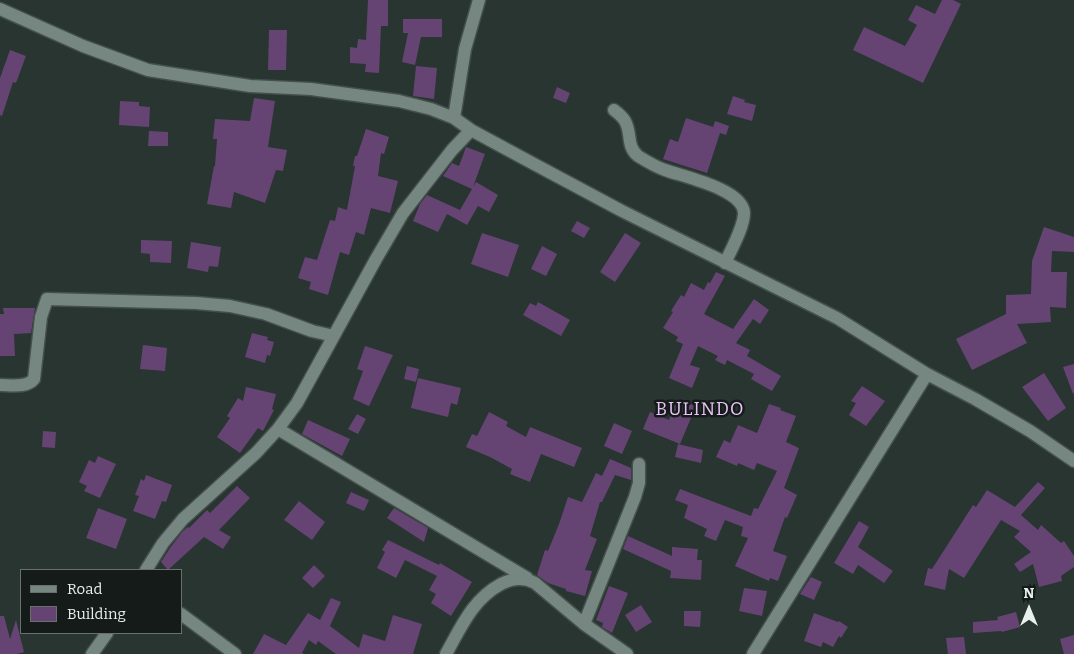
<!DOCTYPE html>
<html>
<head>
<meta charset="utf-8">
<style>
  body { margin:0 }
  #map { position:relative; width:1074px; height:654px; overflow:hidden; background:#283530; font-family:Bitter,serif }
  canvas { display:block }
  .legend { position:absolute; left:20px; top:569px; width:162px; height:65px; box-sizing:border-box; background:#151b19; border:1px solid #69706e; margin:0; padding:6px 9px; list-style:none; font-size:15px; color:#e8f0ed }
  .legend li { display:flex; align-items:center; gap:10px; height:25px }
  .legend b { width:25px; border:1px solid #69706e }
  .north { position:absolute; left:1004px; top:584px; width:50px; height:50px; -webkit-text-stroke:4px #151b19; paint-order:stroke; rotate:0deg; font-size:14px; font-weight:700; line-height:20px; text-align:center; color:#e8f0ed }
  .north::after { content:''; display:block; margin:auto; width:18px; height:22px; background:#e8f0ed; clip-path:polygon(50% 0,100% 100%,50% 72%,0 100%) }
</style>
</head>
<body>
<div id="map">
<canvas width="1074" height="654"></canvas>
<ul class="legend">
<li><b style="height:6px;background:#768680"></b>Road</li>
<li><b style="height:14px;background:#654474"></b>Building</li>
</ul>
<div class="north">N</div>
</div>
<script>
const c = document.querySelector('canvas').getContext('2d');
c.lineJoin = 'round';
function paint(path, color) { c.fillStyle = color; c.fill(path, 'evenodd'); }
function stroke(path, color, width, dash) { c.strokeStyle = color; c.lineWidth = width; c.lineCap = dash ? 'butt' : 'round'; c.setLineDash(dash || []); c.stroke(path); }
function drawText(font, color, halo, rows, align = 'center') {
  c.font = font + ' Bitter,serif'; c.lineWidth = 5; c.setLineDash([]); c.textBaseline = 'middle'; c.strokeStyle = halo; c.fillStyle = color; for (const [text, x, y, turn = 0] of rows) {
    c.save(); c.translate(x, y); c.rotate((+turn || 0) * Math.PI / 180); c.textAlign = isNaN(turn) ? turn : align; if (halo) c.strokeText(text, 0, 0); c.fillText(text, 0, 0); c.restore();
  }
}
paint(new Path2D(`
  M368,0H388V26H381L379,73L365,72L366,64L350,63V47L357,48L358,39L366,40Z
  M942,0H953L961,4L923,83L853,50L864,27L905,46L917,25L908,20L916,5L935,14Z
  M403,19H442V37H421L415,65L402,62L408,33H403Z
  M269,30H287L286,70H268Z
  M10,50L26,56L16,83L13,82L2,116L0,115V78Z
  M416,66L437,68L434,99L413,96Z
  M557,87L570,93L566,103L553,98Z
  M733,96L745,100L744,102L756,105L752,121L727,114Z
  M254,98L275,101L268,147L287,150L283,171L276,170L265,203L234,192L231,208L207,204L214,166H215L217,139H213L215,119L250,121Z
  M120,101L139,102V106L150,107L149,127L119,125Z
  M686,118L713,127L715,121L729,126L726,135L720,133L707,173L663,159L670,139L678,142Z
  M366,129L389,137L384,154L381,153L378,176L398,181L390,213L371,208L364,235L356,232L349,255L340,252L328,295L309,289L311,282L298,278L305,257L317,260L330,220L335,221L338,207L347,210L355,166H353L355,156H357Z
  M149,131L168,132V146H148Z
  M466,147L485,154L473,187L476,182L498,195L489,212L478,206L467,225L447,214L438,232L413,221L420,204L427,195L460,210L472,189L443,176L452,163L459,166Z
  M577,221L590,228L584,238L571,231Z
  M1044,227L1074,237V252L1052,251L1051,272H1067L1066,308L1050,307L1051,322L1017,324L1027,343L972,370L956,339L1006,314V295L1031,294L1032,261Z
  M482,233L519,245L508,277L471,264Z
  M625,233L641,243L615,282L600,272Z
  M141,240L172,241L171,263L150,262V254L141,253Z
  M191,242L221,247L218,267L209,266L208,272L187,268Z
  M542,246L557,254L546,276L531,269Z
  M716,272L725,276L704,314L733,329L754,299L769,310L760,324L753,319L736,343L750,350L747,356L781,376L772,391L751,379L754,374L727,360L725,365L715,360L718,356L698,346L690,365L700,368L692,388L669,378L683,344L676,341L678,337L663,328L673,312L671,311L681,295L684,297L691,283L704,290L708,282L710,283Z
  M538,302L570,320L561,336L523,315L530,303L536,306Z
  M3,308H35L31,333L14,334L15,356H0V314H4Z
  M252,333L268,337L267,340L274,342L270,356L267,355L265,363L245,357Z
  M143,345L167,348L165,371L140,369Z
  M365,346L393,355L369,406L353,399L363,371L357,369Z
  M1074,364V393L1073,394L1063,367Z
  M407,366L419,369L416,382L404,379Z
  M1044,373L1066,408L1048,421L1022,387Z
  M418,378L461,388L457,405L451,403L448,417L411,408Z
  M862,386L885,401L866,426L849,415L856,403L851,401Z
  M246,387L276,394L272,409L274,410L263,431L258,428L240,453L217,437L230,418L227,416L238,398L243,401Z
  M677,399L696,406L680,444L643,429L650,412L669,420Z
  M769,404L781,408L780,410L796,416L786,442L799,448L784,488L797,495L787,518L785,517L773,551L787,556L778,581L770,578L769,581L735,566L748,538L741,536L743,527L725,520L716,541L704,536L707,529L684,518L688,505L675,500L680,489L751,516L754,508L758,509L777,471L757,463L754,470L738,463L737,466L716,457L724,440L730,443L738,425L757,433Z
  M489,412L508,422L506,426L526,437L530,427L582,448L574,467L541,454L530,482L510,474L512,469L490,457L466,447L472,434L477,436Z
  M357,414L366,419L358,434L348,429Z
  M308,420L350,439L342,456L302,434Z
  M614,423L632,431L622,454L604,446Z
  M43,431L56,432L55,448L42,447Z
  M678,444L703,450L701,463L675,457Z
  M98,456L116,464L100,498L84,491L87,486L79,482L89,460L95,463Z
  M610,459L631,468V480L615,475L602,502H600L590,536L597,539L585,570L592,571L585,596L566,591V589L548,583L537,575L545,550L548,551L559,524L568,497L582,502L596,473L602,476Z
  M146,475L172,485L166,502L162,501L155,519L133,511L139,496L135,495L141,479L144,481Z
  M1038,482L1045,488L1021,515L1038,530L1041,525L1061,543L1064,541L1074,556V567L1061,576L1062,581L1039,587L1033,564L1020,572L1014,564L1031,552L1014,537L1020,531L1001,520L964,578L949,569L945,590L924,585L928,568L932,569L973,505L976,507L987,490L1015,507Z
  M237,486L250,498L219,530L231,537L223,549L204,537L168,570L161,562L170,548L183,531L188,527L189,528L207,510L210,513Z
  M351,492L369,500L364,511L346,503Z
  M299,501L325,522L312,540L284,520Z
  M98,508L127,519L116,549L86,538Z
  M394,508L428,528L424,542L387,518Z
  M859,521L869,527L858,547L893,571L884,583L858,565L853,574L834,563Z
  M628,536L672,556V547L698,549L697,560H702L701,580L670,578L671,571L623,549Z
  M388,540L439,565L440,563L472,582L451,616L431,603L436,594L429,590L437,576L405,560L396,578L377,568L385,552L382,550Z
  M314,565L325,576L313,588L302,578Z
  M811,577L822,582L814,600L800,594Z
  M609,586L628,593L612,633L602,627L603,623L596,620Z
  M744,588L767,591L762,616L739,611Z
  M331,598L341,602L330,626L359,648L363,634L385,641L393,615L422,624L413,654H336L318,641L316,645L309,640L302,653L304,654H253L264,634L286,645L308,613L320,620Z
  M641,605L652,622L636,632L625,615Z
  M684,611H701L700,627L684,626Z
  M1016,612L1020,627L1002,632L1001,631L973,633V622L998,620L997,617Z
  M814,613L838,622L839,621L848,627L841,638L839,636L833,647L823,642L821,647L804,641Z
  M0,616H4L10,639L16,620L24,652L17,654H0Z
  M1074,635V654H1064L1060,639Z
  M964,637L966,654H948L946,638Z`), '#654474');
const minor = new Path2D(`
  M0,9L83,46L148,70L250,86L311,89L399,101L431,109L454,118L471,130L534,164L622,211L837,318L927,374L975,399L1030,431L1074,461
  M614,110C618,113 622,116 625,121C632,133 626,146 638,156C646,161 656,167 665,170C684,177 743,189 744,213C744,227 731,250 725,263
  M454,118L465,49L479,0
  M0,385C11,385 27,388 34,379L41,317L47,299L196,303L230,306L266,314L312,331L334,336
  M278,429L527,578
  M146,570L163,543L183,519L256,453L278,429L297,403L376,259L403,213L452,150L471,130
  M181,614L235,654
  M584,624L635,497L639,483V464
  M92,654L107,633
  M446,654C461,627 473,599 501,584C513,578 524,577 535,583L584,624L627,654
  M753,654L927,374`);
stroke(minor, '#44504b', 15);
stroke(minor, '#768680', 12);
c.letterSpacing = '1px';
drawText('18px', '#e9c6fa', '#151b19', [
  ["BULINDO",700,410]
]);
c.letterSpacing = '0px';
</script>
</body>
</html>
